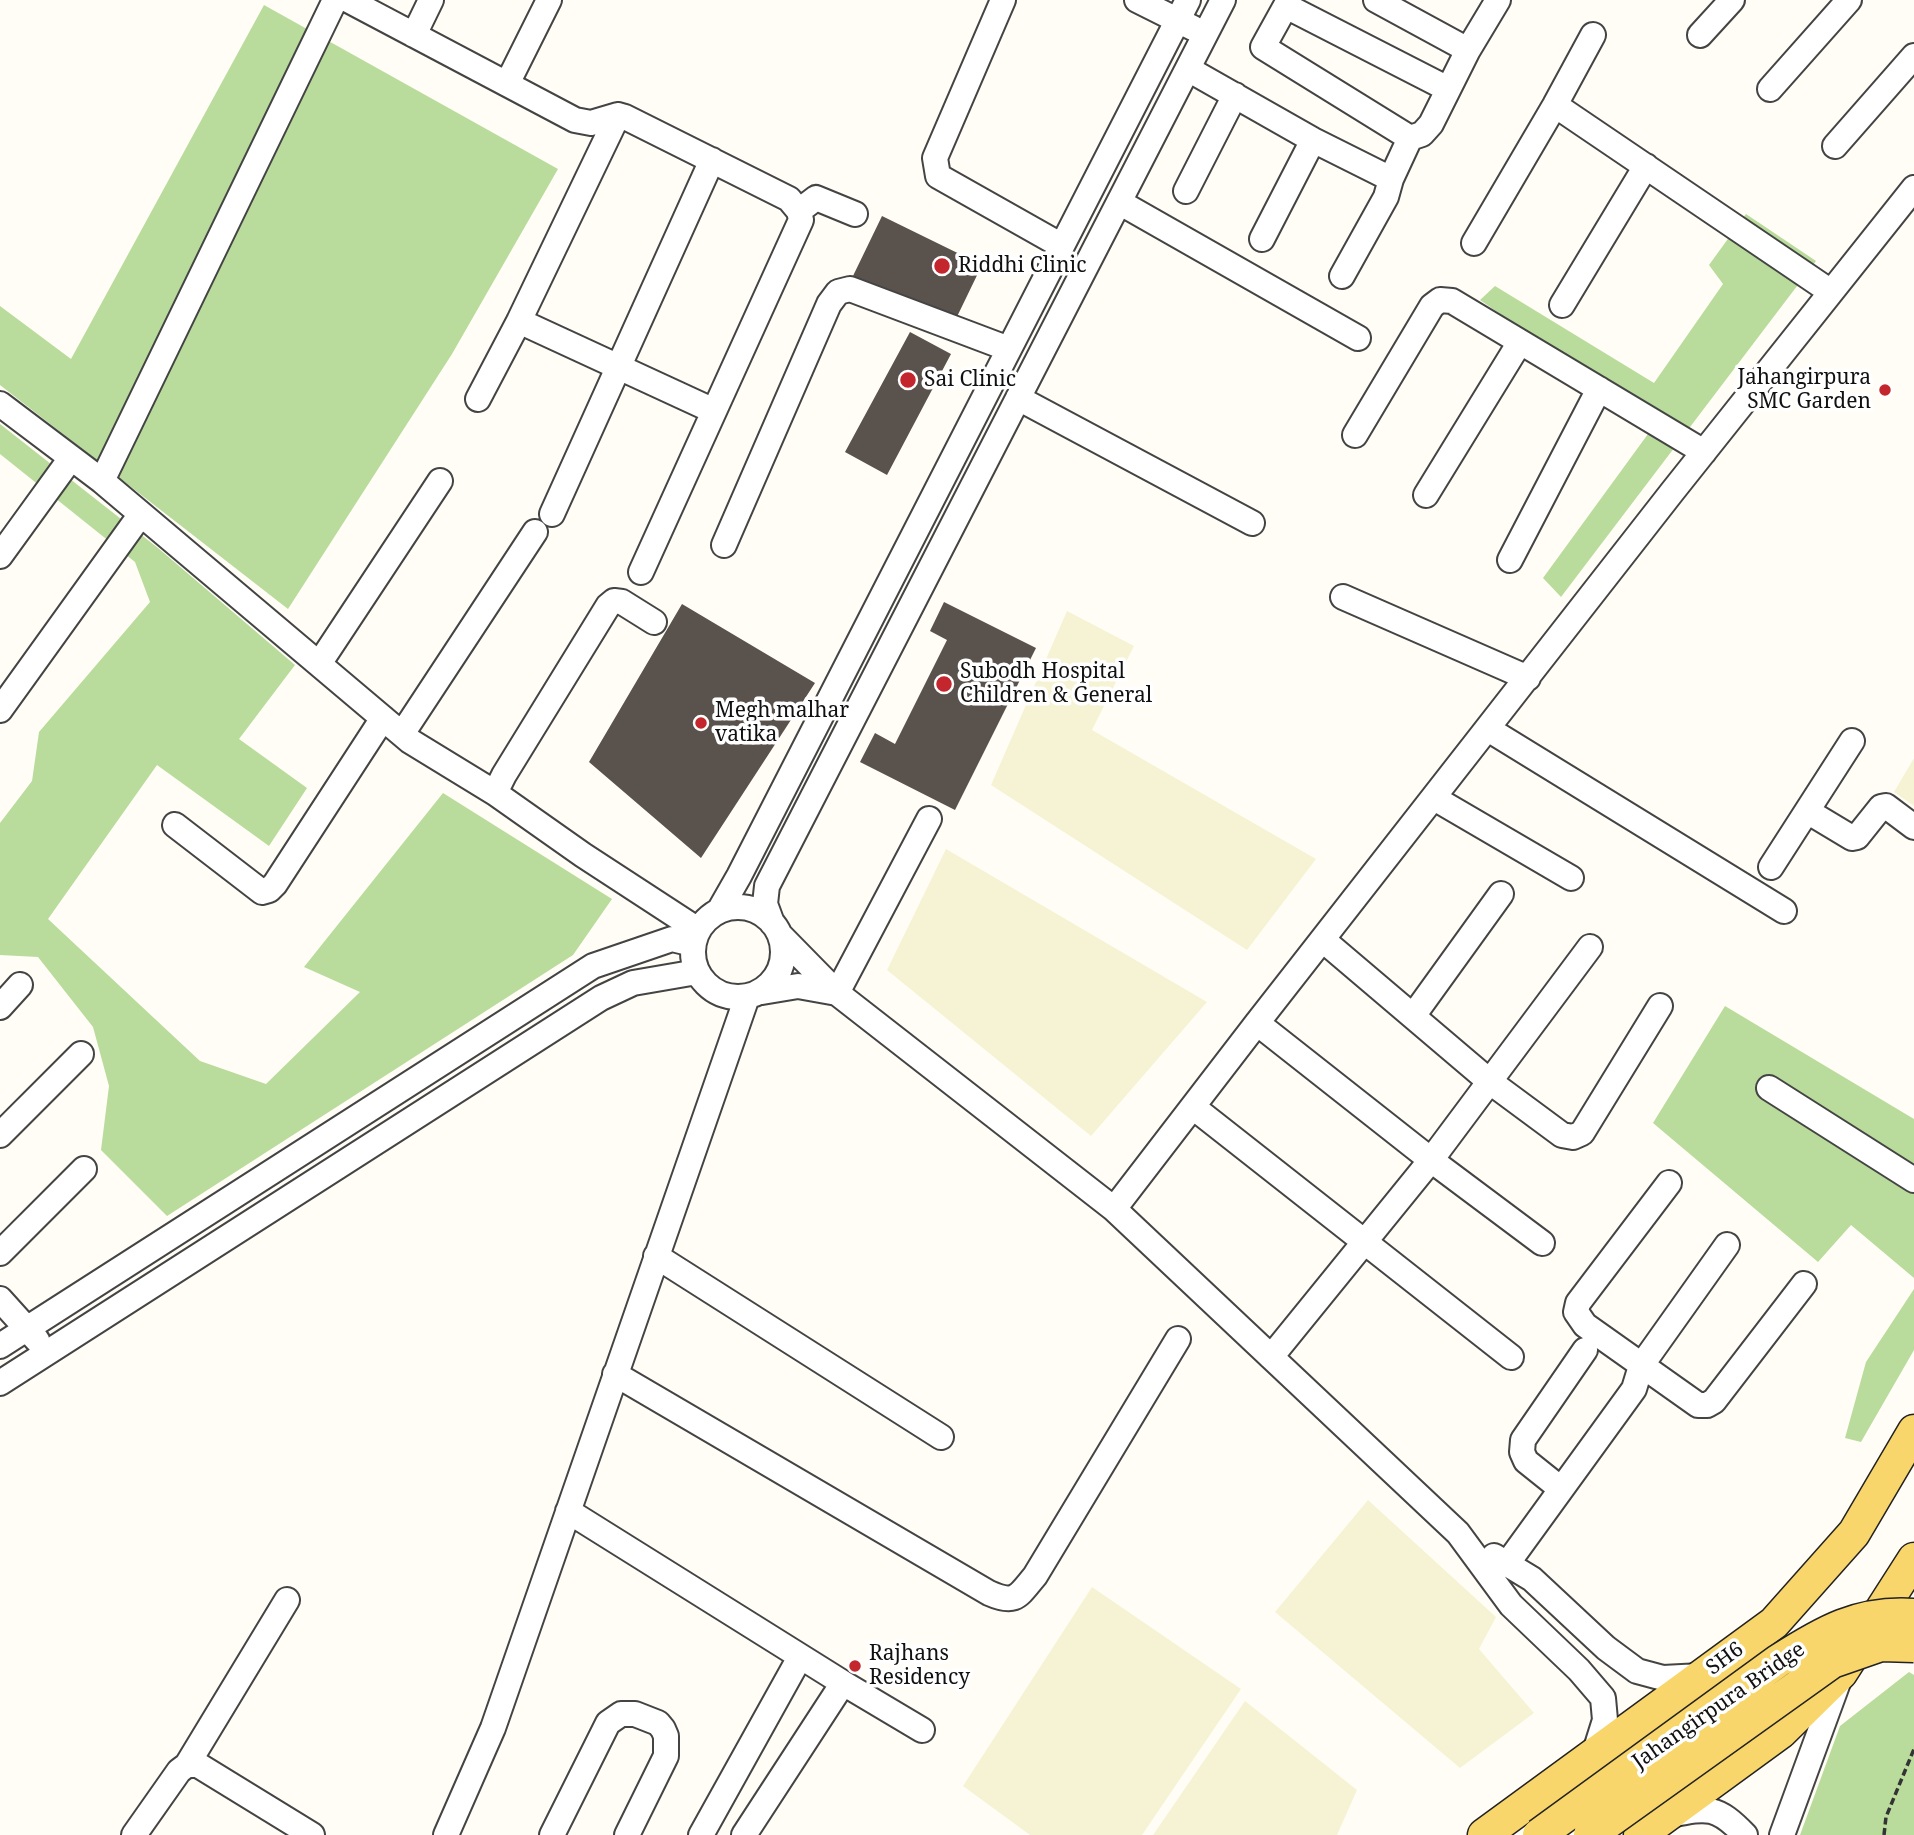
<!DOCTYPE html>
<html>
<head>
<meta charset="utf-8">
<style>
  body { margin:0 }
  canvas { display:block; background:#fffdf5 }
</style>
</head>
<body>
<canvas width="1914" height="1835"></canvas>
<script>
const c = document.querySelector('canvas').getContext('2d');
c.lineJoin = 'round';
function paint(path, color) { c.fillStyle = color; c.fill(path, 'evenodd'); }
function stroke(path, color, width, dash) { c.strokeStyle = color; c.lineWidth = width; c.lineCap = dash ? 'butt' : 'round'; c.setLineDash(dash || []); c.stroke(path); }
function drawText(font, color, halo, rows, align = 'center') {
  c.font = font + ' "Noto Serif",serif'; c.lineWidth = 7; c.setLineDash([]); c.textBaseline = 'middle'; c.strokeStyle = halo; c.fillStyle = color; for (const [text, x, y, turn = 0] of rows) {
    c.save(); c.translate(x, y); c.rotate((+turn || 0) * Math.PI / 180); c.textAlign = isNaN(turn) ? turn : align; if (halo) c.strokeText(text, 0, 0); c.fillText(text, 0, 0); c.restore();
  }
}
paint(new Path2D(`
  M1067,611L1134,646L1092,730L1316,859L1247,950L991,785Z
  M1914,758V806L1894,792Z
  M946,849L1207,1002L1091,1136L887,970Z
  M1368,1500L1496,1617L1479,1649L1534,1713L1460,1768L1275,1612Z
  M1092,1587L1241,1689L1142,1835H1030L963,1786Z
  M1245,1701L1357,1790L1337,1835H1153Z`), '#f6f3d4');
paint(new Path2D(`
  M264,5L558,169L452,354L288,609L0,385V306L71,359Z
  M1746,214L1816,261L1561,597L1543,578L1656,423L1480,300L1495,286L1654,383L1723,284L1709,265Z
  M0,424L158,548L295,665L239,739L307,788L269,846L157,765L48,919L200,1061L266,1084L360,992L304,967L443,793L612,899L573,955L167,1216L101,1150L109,1086L93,1027L38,957L0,955V823L32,781L39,732L150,602L135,562L0,454Z
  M1725,1006L1914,1119V1278L1851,1225L1818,1262L1653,1123Z
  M1914,1289V1350L1861,1442L1845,1438L1866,1362Z
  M1909,1672L1914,1675V1835H1800L1840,1726Z`), '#b9dc9c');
paint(new Path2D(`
  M882,216L982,265L952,327L852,278Z
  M910,332L951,354L887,475L845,452Z
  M944,602L1036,648L955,810L860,762L875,733L895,744L947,640L930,631Z
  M682,604L815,683L701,858L589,762Z`), '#5a524d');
const minor = new Path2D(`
  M348,0L575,120L591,123L618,115L625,117L789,199L799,211L801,220L641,572
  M1003,0L935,158L938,176L1062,246
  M1137,0L1193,28
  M1289,0L1263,47L1410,138L1422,134L1431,124L1468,50L1498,0
  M1376,0L1468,50
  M1286,6L1448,89
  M414,35L431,0
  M1700,35L1732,0
  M1188,69L1313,140L1391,179L1386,197L1342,276
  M507,84L549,0
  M1770,89L1849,0
  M1555,105L1831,292
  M1835,146L1914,56
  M1391,179L1410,138
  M1186,191L1235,95
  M1119,202L1358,338
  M799,211L816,198L855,214
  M1262,239L1313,140
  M1474,243L1555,105L1593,35
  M1562,305L1646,166
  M519,321L714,411
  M1018,398L1252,523
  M478,399L519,321L618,115
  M0,404L102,481L410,741L495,793L583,855L698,930
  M1355,435L1432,306L1440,300L1452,301L1704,452
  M102,481L335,0
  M1426,495L1520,342
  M552,514L712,160
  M724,545L829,304L838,292L850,289L1009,349
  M0,556L71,458
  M1510,560L1599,389
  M1343,597L1528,678
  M319,664L440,481
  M0,710L141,514
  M1488,729L1784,911
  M402,734L535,532
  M495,793L504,775L608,606L614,601L622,602L654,622
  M1434,798L1571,878
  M1807,811L1852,838L1857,837L1881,807L1886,806L1914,827
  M175,825L262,892L269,890L275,884L383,718
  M1771,867L1852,741
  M693 952a45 45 0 1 1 90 0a45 45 0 1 1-90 0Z
  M719,911L739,876L1188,0
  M772,923L765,904L767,886L1223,0
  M781,936L837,993L1114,1209L1458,1533L1511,1605L1579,1670L1603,1698L1605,1720L1594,1755L1598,1760
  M1323,940L1489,1081L1562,1135L1573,1137L1582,1133L1660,1006
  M762,992L798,986L837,993
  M837,993L929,819
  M0,1007L20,985
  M1413,1016L1501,894
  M1257,1023L1431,1160L1542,1243
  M1769,1088L1914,1180
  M1193,1107L1511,1357
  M0,1135L81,1054
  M1669,1183L1578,1303L1576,1312L1585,1325L1698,1405H1707L1714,1401L1804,1284
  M1114,1209L1257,1023L1672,492L1914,188
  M0,1253L84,1169
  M656,1256L941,1437
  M0,1299L37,1340
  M0,1346L593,966L672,939L693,944
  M1271,1357L1431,1160L1590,947
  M615,1374L989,1593C1016,1605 1018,1596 1035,1576L1178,1339
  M0,1383L601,998L633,983L697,972
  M1561,1489L1526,1461L1522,1452L1523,1440L1585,1350
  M568,1511L843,1683L922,1730
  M1494,1556L1532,1579L1606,1648L1637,1671L1663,1678L1701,1676L1704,1680
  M1507,1564L1634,1389L1641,1366L1727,1245
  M187,1765L287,1600
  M1671,1815C1708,1807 1717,1806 1745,1835
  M134,1835L179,1771L187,1765H198L312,1835
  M446,1835L493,1728L747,997
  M552,1835L608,1723L621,1714H635L658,1723L663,1729L666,1736V1756L627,1835
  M701,1835L800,1657
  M744,1835L843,1683
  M1782,1835L1840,1677`);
const major = new Path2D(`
  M1484,1835L1774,1623L1854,1533L1914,1431
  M1640,1835L1781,1732L1841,1673L1914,1559`);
stroke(minor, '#444', 28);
stroke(major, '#222', 35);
stroke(new Path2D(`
  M1884,1835L1886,1817L1914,1749`), '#333', 3.5, [7, 3.5]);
stroke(minor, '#fff', 24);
stroke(major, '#f9d66b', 32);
const majorBridge = new Path2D(`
  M1539,1835L1778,1661C1823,1632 1859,1611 1914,1615
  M1590,1835L1832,1662L1881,1645L1914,1646`);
stroke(majorBridge, '#222', 35, []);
stroke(majorBridge, '#f9d66b', 32);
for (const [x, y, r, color] of [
  [942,266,9,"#c4262e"],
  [908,380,9,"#c4262e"],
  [1885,390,7,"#c4262e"],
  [944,684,9,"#c4262e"],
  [701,723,7,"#c4262e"],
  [855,1666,7,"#c4262e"]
]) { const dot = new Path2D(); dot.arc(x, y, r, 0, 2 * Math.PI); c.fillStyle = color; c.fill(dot); stroke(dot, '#fff', 2.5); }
drawText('21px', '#111', '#fff', [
  ["Riddhi Clinic",958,266],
  ["Jahangirpura",1871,378,"right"],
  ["SMC Garden",1871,402,"right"],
  ["Sai Clinic",924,380],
  ["Subodh Hospital",960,672],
  ["Children & General",960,696],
  ["Megh malhar",715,711],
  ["vatika",715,735],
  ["Rajhans",869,1654],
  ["Residency",869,1678]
], 'left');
drawText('21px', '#111', '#fff', [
  ["SH6",1725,1659,-36],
  ["Jahangirpura Bridge",1719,1706,-35]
]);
</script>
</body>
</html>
